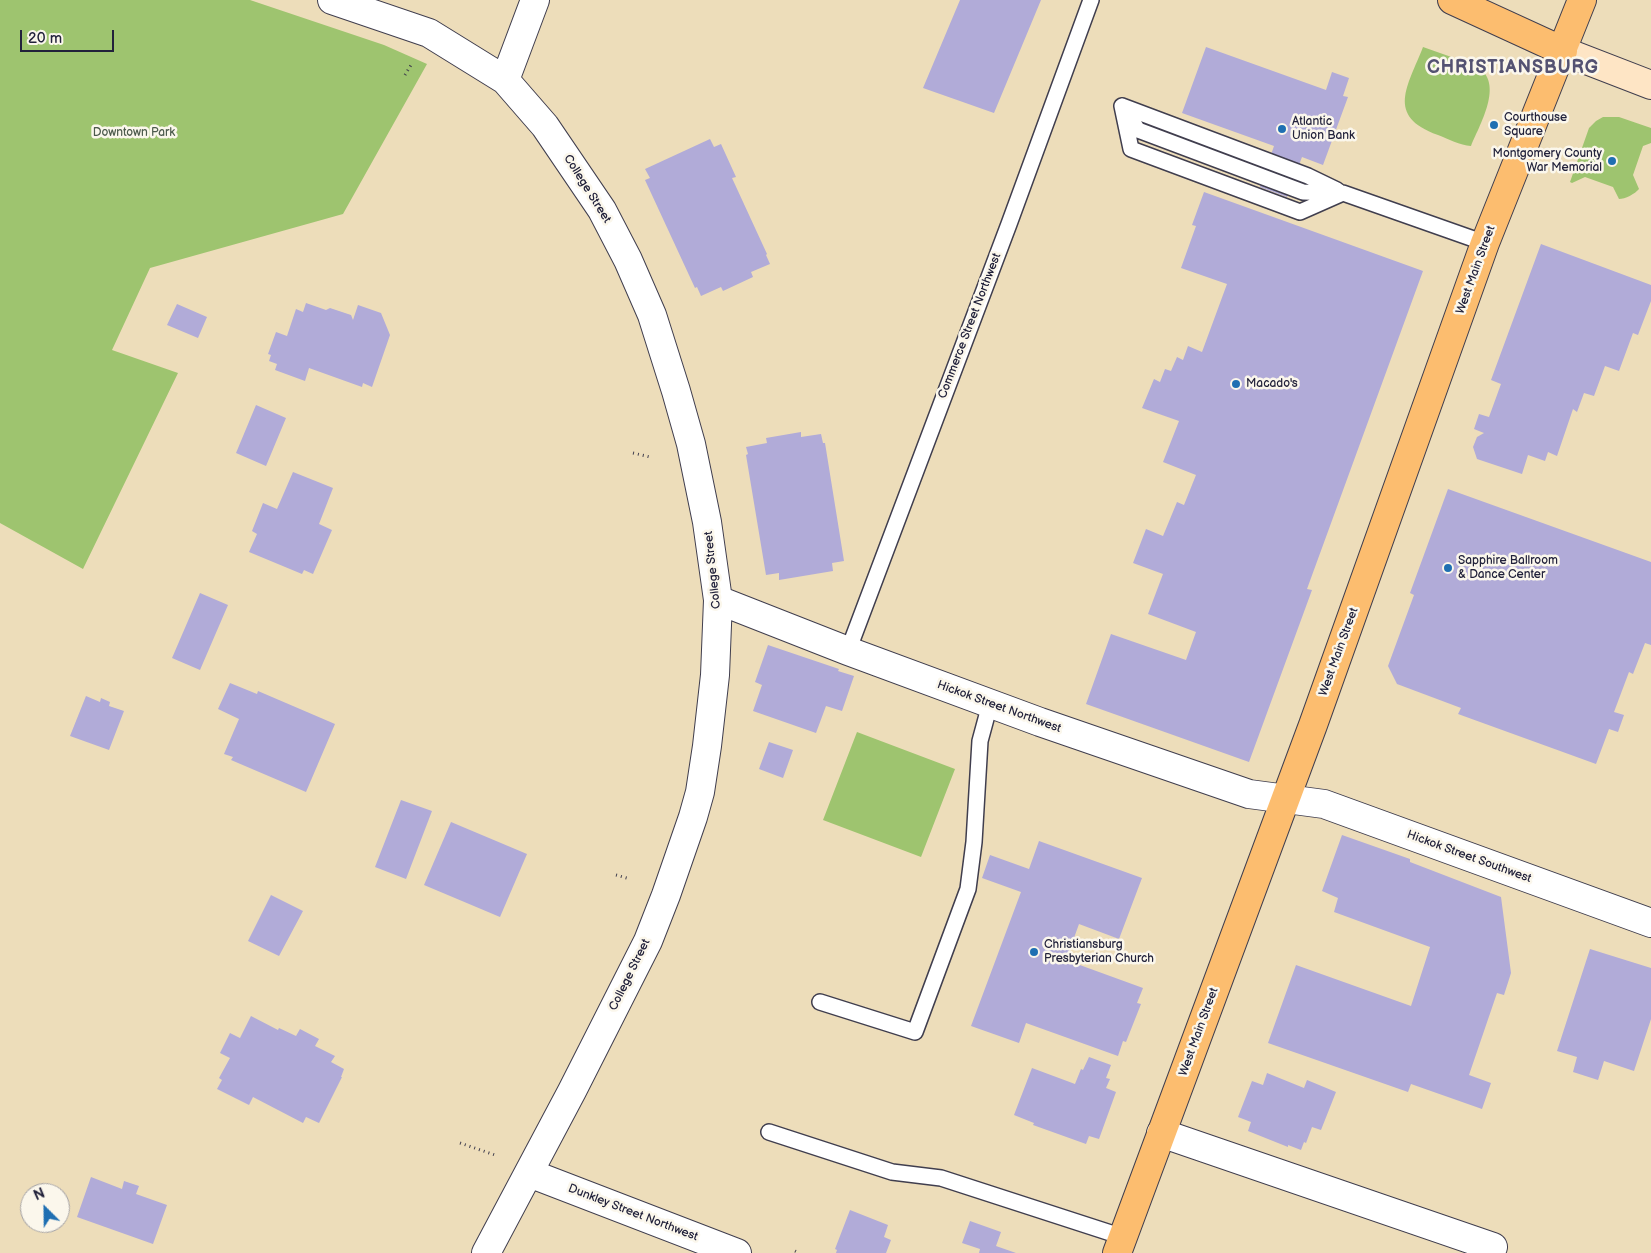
<!DOCTYPE html>
<html>
<head>
<meta charset="utf-8">
<style>
  body { margin:0 }
  #map { position:relative; width:1651px; height:1253px; overflow:hidden; background:#edddba; font-family:"Balsamiq Sans",sans-serif }
  canvas { display:block }
  .north { position:absolute; left:20px; top:1183px; width:50px; height:50px; box-sizing:border-box; background:#fbf7ec; border:1px solid #a4a2a5; border-radius:50%; rotate:337deg; font-size:14px; font-weight:700; line-height:20px; text-align:center; color:#22223b }
  .north::after { content:''; display:block; margin:auto; width:18px; height:22px; background:#1f6fb2; clip-path:polygon(50% 0,100% 100%,50% 72%,0 100%) }
  .scale { position:absolute; left:20px; top:30px; width:94px; height:22px; box-sizing:border-box; border:2px solid #22223b; border-top:0; padding-left:6px; font-size:15px; line-height:18px; white-space:nowrap; color:#22223b; -webkit-text-stroke:4px #fbf7ec; paint-order:stroke }
</style>
</head>
<body>
<div id="map">
<canvas width="1651" height="1253"></canvas>
<div class="north">N</div>
<div class="scale">20 m</div>
</div>
<script>
const c = document.querySelector('canvas').getContext('2d');
c.lineJoin = 'round';
function paint(path, color) { c.fillStyle = color; c.fill(path, 'evenodd'); }
function stroke(path, color, width, dash) { c.strokeStyle = color; c.lineWidth = width; c.lineCap = dash ? 'butt' : 'round'; c.setLineDash(dash || []); c.stroke(path); }
function drawText(font, color, halo, rows, align = 'center') {
  c.font = font + ' "Balsamiq Sans",sans-serif'; c.lineWidth = 5; c.setLineDash([]); c.textBaseline = 'middle'; c.strokeStyle = halo; c.fillStyle = color; for (const [text, x, y, turn = 0] of rows) {
    c.save(); c.translate(x, y); c.rotate((+turn || 0) * Math.PI / 180); c.textAlign = isNaN(turn) ? turn : align; if (halo) c.strokeText(text, 0, 0); c.fillText(text, 0, 0); c.restore();
  }
}
paint(new Path2D(`
  M0,0H250L384,45L427,64L343,214L150,268L112,350L178,373L83,569L0,523Z
  M1423,47L1474,65C1506,80 1481,122 1471,146C1460,145 1448,139 1438,135C1385,116 1408,86 1423,47Z
  M1603,117H1619L1651,128V143L1643,146L1633,175L1639,189C1635,194 1625,199 1619,199L1613,187L1585,177L1572,183L1570,182L1589,128L1596,121Z
  M857,732L955,769L921,857L823,820Z`), '#9ec46f');
paint(new Path2D(`
  M960,0H1041L994,113L923,88Z
  M1206,47L1326,90L1332,72L1349,78L1343,96L1348,97L1323,165L1302,157L1287,197L1260,187L1274,146L1182,113Z
  M710,139L714,147L721,144L736,177L732,178L767,254L766,255L770,264L751,272L753,277L723,291L721,287L701,296L697,287L695,288L645,180L650,178L645,169Z
  M1204,192L1423,271L1307,589L1312,590L1249,762L1086,704L1111,634L1186,660L1196,632L1148,614L1163,574L1133,563L1146,529L1163,536L1177,502L1184,505L1196,475L1163,462L1179,421L1142,408L1154,379L1160,382L1165,369L1171,371L1177,357L1183,360L1188,346L1202,352L1227,284L1181,268L1196,226L1192,225Z
  M1541,244L1651,285V301L1638,335L1633,333L1619,371L1605,366L1594,396L1584,393L1577,412L1573,409L1557,456L1548,452L1545,461L1528,455L1522,474L1477,459L1473,447L1477,437L1484,433L1474,429L1479,414L1489,417L1501,384L1491,380Z
  M306,303L326,310L330,308L351,315L353,320L358,305L381,313L390,335L372,387L363,383L362,387L309,368L305,381L275,370L277,364L269,361L271,355L268,354L276,332L287,336L296,309L303,312Z
  M177,304L207,317L198,338L167,325Z
  M256,405L286,418L266,466L236,453Z
  M801,432V437L821,434L823,443H825L844,561L832,563L833,571L779,580V573L766,575L746,455L748,454L746,447L767,443L766,438Z
  M293,472L333,488L319,524L332,530L313,574L304,570L302,574L249,552L257,534L252,531L263,503L277,509Z
  M1448,489L1651,562V645L1645,643L1633,674L1629,672L1614,712L1624,715L1618,732L1609,729L1596,764L1458,714L1461,708L1397,684L1388,666L1414,595L1410,593Z
  M200,593L228,605L200,670L172,658Z
  M768,645L839,669L838,671L854,676L842,711L826,706L816,733L753,711L762,685L755,682Z
  M230,683L257,694L258,691L335,724L306,792L231,760L233,757L224,754L239,719L218,709Z
  M86,696L100,702L101,698L110,702L109,706L124,711L109,750L70,736Z
  M769,742L793,750L783,778L759,769Z
  M401,800L432,811L406,879L375,867Z
  M451,822L527,854L500,917L424,885Z
  M1342,835L1410,859V862L1501,897L1511,973L1504,995L1497,993L1469,1075L1491,1083L1482,1109L1411,1084L1408,1092L1268,1043L1296,965L1411,1006L1430,947L1334,912L1338,898L1322,891Z
  M1039,841L1142,878L1119,939L1079,924L1066,960L1143,988L1137,1003L1141,1004L1126,1042L1123,1041L1118,1056L1026,1023L1019,1043L971,1026L1021,892L982,878L990,855L1029,869Z
  M271,895L303,911L279,956L248,941Z
  M1590,949L1651,968V1019L1634,1071L1604,1061L1598,1080L1573,1072L1577,1057L1557,1051Z
  M251,1016L278,1030L279,1028L296,1036L300,1029L319,1039L315,1046L335,1056L331,1062L344,1069L341,1077H342L319,1123L306,1117L303,1123L253,1097L249,1105L217,1089L222,1080L219,1078L230,1058L220,1053L230,1033L240,1038Z
  M1089,1057L1111,1065L1106,1078L1110,1079L1106,1088L1116,1092L1099,1139L1089,1136L1086,1144L1033,1125L1034,1123L1014,1115L1032,1068L1075,1084L1081,1069L1083,1070Z
  M1267,1073L1304,1088L1307,1080L1336,1092L1321,1130L1312,1127L1306,1143L1304,1142L1301,1150L1288,1145V1147L1248,1131L1251,1122L1238,1117L1252,1081L1263,1085Z
  M91,1177L122,1189L124,1181L139,1186L136,1194L167,1205L153,1244L77,1217Z
  M850,1210L888,1225L884,1237L891,1240L886,1253H836L837,1250L835,1249Z
  M970,1221L1001,1232L996,1246L1016,1253H979L980,1249L962,1243Z`), '#b1abd8');
const lane = new Path2D(`
  M1122,106L1131,149L1300,212L1343,193L1485,243
  M1122,106L1308,176L1337,190
  M1127,114L1138,130L1303,192L1337,193
  M848,651L1009,224L1091,0
  M820,1002L915,1032L968,889L974,842L980,741L990,704
  M769,1132L892,1172L941,1178L1123,1237`);
const street = new Path2D(`
  M332,0L429,33L505,80L545,126L602,210L628,260L652,315L676,391L691,444L707,522L718,600L715,675L707,746L700,792L693,817L666,895L648,941L572,1091L486,1253
  M505,80L535,0
  M718,600L848,651L1040,722L1249,794L1324,804L1651,923
  M1161,1133L1493,1247
  M529,1173L737,1253`);
const secondary = new Path2D(`
  M1563,51L1651,85`);
const primary = new Path2D(`
  M1452,0L1563,51
  M1117,1253L1313,725L1485,243L1582,0`);
stroke(lane, '#403e4e', 18);
stroke(street, '#403e4e', 30);
stroke(secondary, '#403e4e', 30);
stroke(primary, '#403e4e', 30);
stroke(new Path2D(`
  M405,75L411,65
  M633,453L650,457
  M616,875L630,879
  M460,1143L495,1155
  M795,1251L799,1253`), '#403e4e', 3, [1, 4]);
stroke(lane, '#fff', 15);
stroke(street, '#fff', 28);
stroke(secondary, '#fee5c5', 28);
stroke(primary, '#fcbd6f', 28);
for (const [x, y, r, color] of [
  [1494,125,5,"#1f6fb2"],
  [1282,129,5,"#1f6fb2"],
  [1612,161,5,"#1f6fb2"],
  [1236,384,5,"#1f6fb2"],
  [1448,568,5,"#1f6fb2"],
  [1034,952,5,"#1f6fb2"]
]) { const dot = new Path2D(); dot.arc(x, y, r, 0, 2 * Math.PI); c.fillStyle = color; c.fill(dot); stroke(dot, '#fbf7ec', 2); }
drawText('12px', '#22223b', '#fbf7ec', [
  ["Courthouse",1504,118],
  ["Square",1504,132],
  ["Atlantic",1292,122],
  ["Union Bank",1292,136],
  ["Montgomery County",1602,154,"right"],
  ["War Memorial",1602,168,"right"],
  ["Macado's",1246,384],
  ["Sapphire Ballroom",1458,561],
  ["& Dance Center",1458,575],
  ["Christiansburg",1044,945],
  ["Presbyterian Church",1044,959]
], 'left');
drawText('12px', '#4d5b4d', '#fbf7ec', [
  ["Downtown Park",134,133]
]);
drawText('12px', '#22223b', '#fbf7ec', [
  ["College Street",587,189,58],
  ["West Main Street",1476,270,-70],
  ["Commerce Street Northwest",970,326,-69],
  ["College Street",713,570,-96],
  ["West Main Street",1339,652,-70],
  ["Hickok Street Northwest",999,707,20],
  ["Hickok Street Southwest",1469,857,20],
  ["College Street",630,975,-64],
  ["West Main Street",1199,1032,-70],
  ["Dunkley Street Northwest",633,1213,21]
]);
c.letterSpacing = '1px';
drawText('bold 18px', '#545272', '#fbf7ec', [
  ["CHRISTIANSBURG",1513,68]
]);
c.letterSpacing = '0px';
</script>
</body>
</html>
